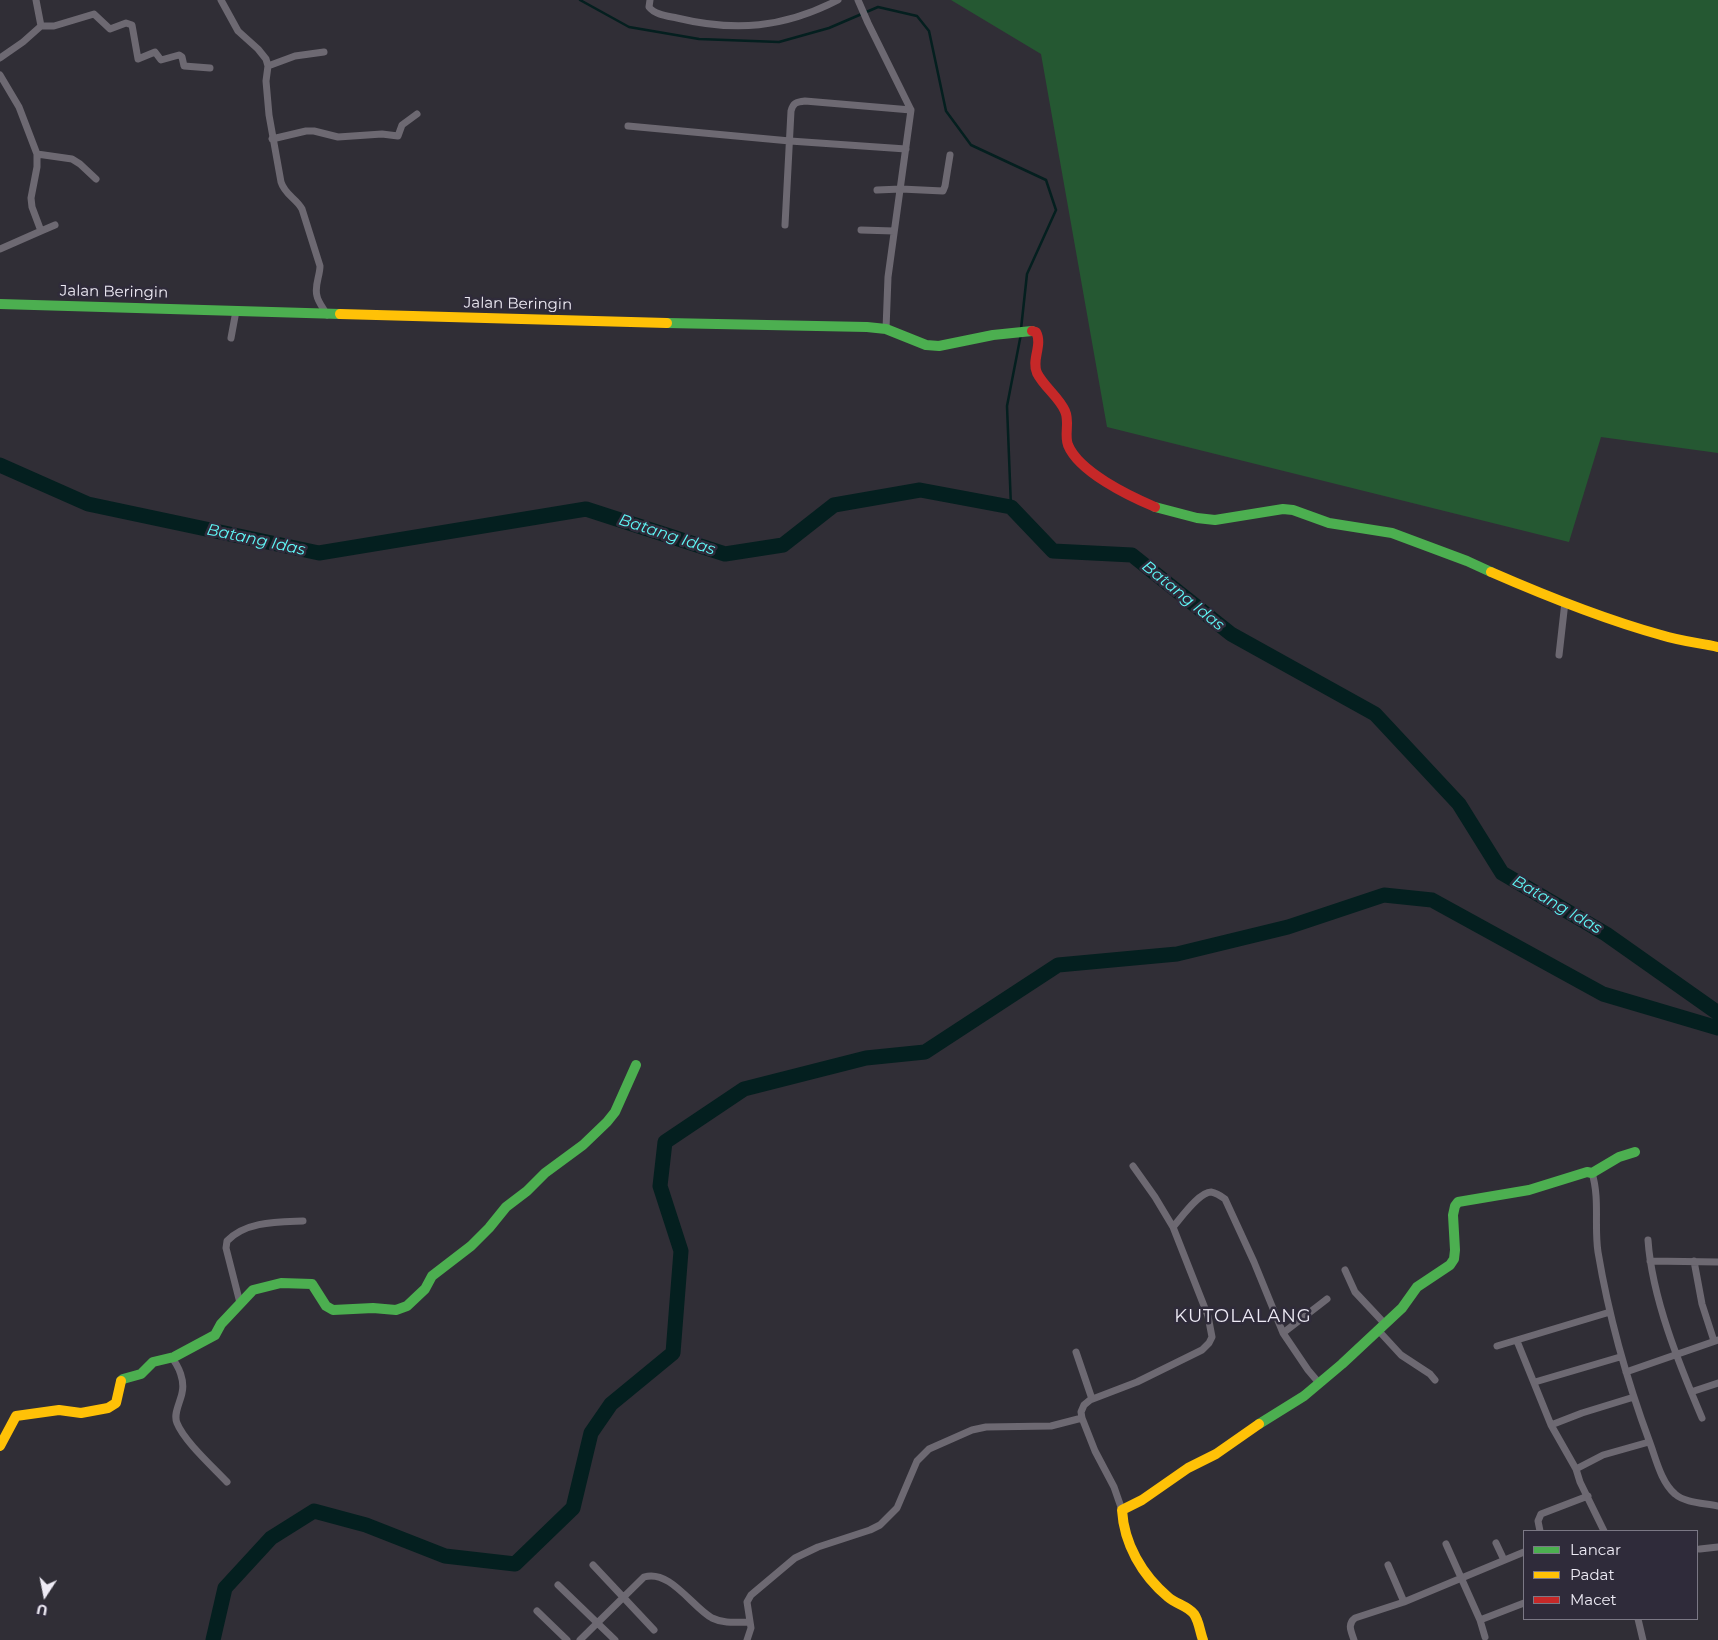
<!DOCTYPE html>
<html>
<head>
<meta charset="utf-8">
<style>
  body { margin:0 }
  #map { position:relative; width:1718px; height:1640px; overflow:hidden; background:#302e36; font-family:Montserrat,sans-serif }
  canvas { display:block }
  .legend { position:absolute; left:1523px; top:1530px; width:175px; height:90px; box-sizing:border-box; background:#2f2b3a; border:1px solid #7b7885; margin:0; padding:6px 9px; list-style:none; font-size:15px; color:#eeebf5 }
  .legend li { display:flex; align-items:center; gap:10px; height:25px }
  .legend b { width:25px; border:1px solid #7b7885 }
  .north { position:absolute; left:20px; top:1570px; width:50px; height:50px; -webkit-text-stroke:4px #2f2b3a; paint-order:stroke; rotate:191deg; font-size:14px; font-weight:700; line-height:20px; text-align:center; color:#eeebf5 }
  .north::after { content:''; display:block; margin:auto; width:18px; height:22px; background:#eeebf5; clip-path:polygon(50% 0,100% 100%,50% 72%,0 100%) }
</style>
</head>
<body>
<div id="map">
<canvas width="1718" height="1640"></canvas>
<ul class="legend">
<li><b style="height:6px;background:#4caf50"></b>Lancar</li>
<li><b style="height:6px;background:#ffc107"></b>Padat</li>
<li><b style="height:6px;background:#c62828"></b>Macet</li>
</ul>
<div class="north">U</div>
</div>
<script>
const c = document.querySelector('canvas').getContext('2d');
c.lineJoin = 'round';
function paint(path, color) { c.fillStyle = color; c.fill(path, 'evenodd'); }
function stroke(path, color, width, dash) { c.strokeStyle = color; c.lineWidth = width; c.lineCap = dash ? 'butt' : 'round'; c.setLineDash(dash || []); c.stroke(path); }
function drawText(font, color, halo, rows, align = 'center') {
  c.font = font + ' Montserrat,sans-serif'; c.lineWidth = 5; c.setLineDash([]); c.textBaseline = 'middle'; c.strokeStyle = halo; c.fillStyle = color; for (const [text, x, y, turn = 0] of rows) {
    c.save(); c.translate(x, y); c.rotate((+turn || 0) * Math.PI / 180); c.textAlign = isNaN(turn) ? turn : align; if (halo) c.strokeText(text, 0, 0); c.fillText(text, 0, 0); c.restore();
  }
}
paint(new Path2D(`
  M951,0H1718V453L1601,437L1569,542L1107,427L1041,54Z`), '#255832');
stroke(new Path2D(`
  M580,0L629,27L699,39L779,42L829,28L878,7L917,16L929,31L946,111L971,145L1046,180L1056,210L1027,274L1021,329
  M1011,507L1007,406L1021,334`), '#041f1f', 2.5);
stroke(new Path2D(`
  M0,465L88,504L319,553L586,509L725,554L783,545L834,505L920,490L1011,507L1053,551L1132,555L1231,634L1375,714L1459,804L1502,873L1606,934L1718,1013
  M213,1640L225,1588L271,1538L314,1511L366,1525L445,1556L515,1564L573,1508L591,1433L611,1404L673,1353L681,1251L660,1186L665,1142L744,1089L866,1058L925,1052L1058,965L1177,954L1288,927L1384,895L1432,900L1603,994L1718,1028`), '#041f1f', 15);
stroke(new Path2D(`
  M221,0L238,31L258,49L266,59L268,66L266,81L269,115L281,182C285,195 296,198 302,209L320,266C320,276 314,286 317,296C318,302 324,309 327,315
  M650,0L649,7C655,15 668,16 677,18C735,32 784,28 838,0
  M858,0L868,23L911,110L888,277L886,329
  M41,26H54L94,14L110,29L126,23L132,25L138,59L155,52L161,60L179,55L182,57L184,66L210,68
  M0,58L23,42L41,26L36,0
  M268,66L295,56L324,52
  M0,75L19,107L37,154V167L31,198L32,207L41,231L0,249
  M628,126L790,141L906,149
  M272,139L306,131H314L338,137L382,134L398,136L402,125L417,114
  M37,154L72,159L80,164L96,179
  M877,190L901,189L943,191L945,186L950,155
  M785,225L791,111C793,103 796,102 805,101L911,110
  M861,230L894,231
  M41,231L55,225
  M231,338L236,311
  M1559,655L1565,602
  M1592,1173C1600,1199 1594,1226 1598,1252C1609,1318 1627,1381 1650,1443C1656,1459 1661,1482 1675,1494C1685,1503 1705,1503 1718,1506
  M1173,1227C1181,1218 1199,1192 1211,1192C1217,1193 1221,1196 1225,1199L1254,1262L1283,1333L1308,1370L1319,1383
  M1648,1240C1652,1298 1679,1364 1702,1418
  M1650,1261L1718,1262
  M1694,1261L1702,1304L1714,1341
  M1345,1270L1355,1292L1385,1324
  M240,1303L226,1248L227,1241C246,1221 278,1222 303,1221
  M1378,1330L1401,1355L1430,1374L1435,1380
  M1283,1333L1327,1299
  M1517,1341L1551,1425L1576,1469L1580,1482L1604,1531
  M1497,1346L1610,1312
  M1076,1352L1092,1399
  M171,1357C179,1366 185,1381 182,1393C180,1403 173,1414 177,1423C184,1441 213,1467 227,1482
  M1626,1372L1718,1340
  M1535,1382L1620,1357
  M1691,1392L1718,1383
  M1551,1425L1582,1413L1634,1397
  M1576,1469L1603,1455L1649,1442
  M1122,1510L1114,1487L1095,1451L1082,1418L1081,1412L1084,1405L1090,1400L1137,1382L1202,1350L1209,1343L1212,1337L1208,1316L1173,1227L1155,1197L1133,1166
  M1540,1531L1538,1521L1541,1514L1588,1496
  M1496,1543L1504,1560
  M1446,1544L1480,1620L1485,1637
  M1700,1549L1718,1547
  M593,1565L654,1630
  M1388,1565L1404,1602
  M558,1585L615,1640
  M537,1611L567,1640
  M1638,1619L1643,1640
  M1480,1620L1524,1603
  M580,1640L644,1577C670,1569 692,1607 712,1618C724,1624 737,1622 750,1622
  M747,1640L751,1628L747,1602L751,1595L795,1558L818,1547L870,1530L880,1525L897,1508L917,1461L929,1449L972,1430L986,1427L1051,1426L1082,1418
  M1354,1640C1351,1631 1347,1624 1355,1618L1404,1602L1524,1552`), '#6d6972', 7);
stroke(new Path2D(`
  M0,304L340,314
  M667,323L867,327L886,329L926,345L939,346L993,335L1032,331
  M1155,507L1197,518L1215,520L1283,509L1293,510L1329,523L1392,533L1467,561L1491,572
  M121,1381L123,1379L141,1374L153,1362L174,1357L215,1335L221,1324L253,1290L281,1283L312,1284L326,1306L333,1310L373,1308L396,1310L407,1306L425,1289L432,1276L471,1246L489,1228L506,1207L527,1191L545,1173L583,1145L607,1122L615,1112L636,1065
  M1259,1424L1304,1396L1342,1364L1402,1308L1417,1287L1450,1265L1454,1259L1455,1250L1453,1215L1455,1206L1458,1202L1529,1190L1587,1172L1592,1173L1619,1157L1635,1152`), '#4caf50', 10);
stroke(new Path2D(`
  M340,314L667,323
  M1491,572C1546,596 1603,619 1661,635C1680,641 1699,643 1718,647
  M0,1446L16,1416L59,1410L81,1413L108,1408L116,1403L121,1381
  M1203,1640C1200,1632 1199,1621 1194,1614C1188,1606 1176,1604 1168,1597C1142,1575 1124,1544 1122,1510L1142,1500L1188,1468L1216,1454L1259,1424`), '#ffc107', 10);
stroke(new Path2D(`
  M1032,331L1036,332C1043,345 1031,360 1037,373C1044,387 1059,397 1065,411C1070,422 1064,434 1068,445C1079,472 1129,496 1155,507`), '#c62828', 10);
drawText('15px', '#eeebf5', '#2f2b3a', [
  ["Jalan Beringin",114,292,1],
  ["Jalan Beringin",518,304,1]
]);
drawText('italic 16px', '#5ff7f7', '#2f2b3a', [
  ["Batang Idas",667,535,18],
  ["Batang Idas",256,540,12],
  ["Batang Idas",1183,596,39],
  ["Batang Idas",1557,905,30]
]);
c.letterSpacing = '1px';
drawText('18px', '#eeebf5', '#2f2b3a', [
  ["KUTOLALANG",1243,1317]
]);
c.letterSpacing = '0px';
</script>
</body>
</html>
